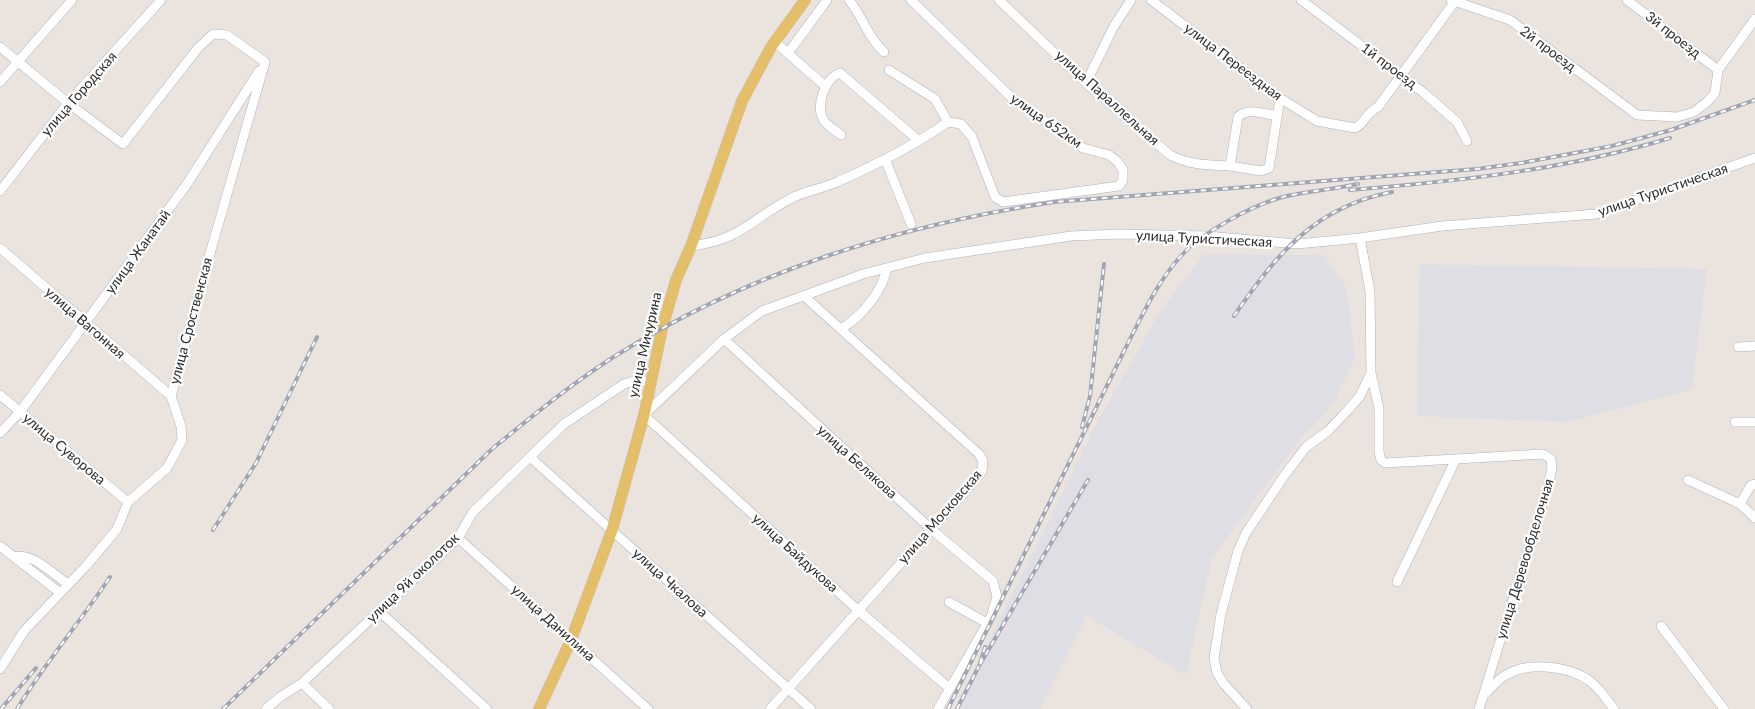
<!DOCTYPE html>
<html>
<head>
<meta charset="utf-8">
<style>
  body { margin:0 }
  canvas { display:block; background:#ebe4de }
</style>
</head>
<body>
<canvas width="1755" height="709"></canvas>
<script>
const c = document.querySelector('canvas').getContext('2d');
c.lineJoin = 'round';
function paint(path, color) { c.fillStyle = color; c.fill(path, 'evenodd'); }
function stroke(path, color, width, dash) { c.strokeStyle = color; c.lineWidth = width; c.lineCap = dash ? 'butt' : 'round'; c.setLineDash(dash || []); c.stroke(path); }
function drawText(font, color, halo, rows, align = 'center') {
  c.font = font + ' Lato,sans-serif'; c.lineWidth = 4.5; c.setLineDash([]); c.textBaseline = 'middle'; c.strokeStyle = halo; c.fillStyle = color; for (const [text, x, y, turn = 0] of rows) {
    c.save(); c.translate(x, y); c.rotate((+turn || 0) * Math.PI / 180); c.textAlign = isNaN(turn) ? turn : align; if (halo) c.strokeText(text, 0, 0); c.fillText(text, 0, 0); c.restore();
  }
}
paint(new Path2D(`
  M1204,254L1324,255L1346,287L1355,358L1334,403L1298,442L1212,558L1186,675L1087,616L1040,709H955L1099,419L1160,312Z
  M1420,264L1707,269L1692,389L1568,422L1417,416Z`), '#dfdee4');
const minor = new Path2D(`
  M849,0C863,17 868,38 884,52
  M911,0L1013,99L1083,148L1109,155L1118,162L1123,170V180L1119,186L1003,202L995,197L972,137L961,124L948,122
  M999,0L1086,83L1170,155C1189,165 1209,165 1230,166
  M1151,0L1280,98L1317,121L1355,128C1365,124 1367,111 1378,107L1456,0
  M1301,0L1424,93L1457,122L1467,141
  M1451,0L1510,20L1637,115L1677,117L1694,112L1707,102L1715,93L1718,70L1755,19
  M1627,0L1718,70
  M775,42L825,86
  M0,47L68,103L123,144L198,48L213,34L227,35L265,62
  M788,53L827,0
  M0,82L72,0
  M1086,83L1114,26L1131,0
  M1277,116C1265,114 1247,107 1238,117L1230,166L1261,171L1269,168L1280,98
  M841,135C836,131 829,127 825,122C814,109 824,78 840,73L919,141
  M885,159L911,224
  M0,191L68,103L161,0
  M691,246C741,240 750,220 790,199C804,191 822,189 837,182C876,165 913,146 948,122L935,99L889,70
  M0,248L171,396
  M841,329C862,316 882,292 887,268
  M724,339L931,529L993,581L997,597L991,617L938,709
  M1738,347L1755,346
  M1371,373L1379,408V452L1381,460L1385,463L1456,459
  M0,395L128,502
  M1735,422H1755
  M0,433L20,412L187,184L259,71
  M530,457L811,709
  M1688,480L1740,504L1755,518
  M1740,504L1751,485L1755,484
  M458,538L648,709
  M0,546L59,592
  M14,557C32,552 53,574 68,584
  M1397,582L1456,459L1543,454L1551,459L1552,468L1548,486L1479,709
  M949,602L987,623
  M380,612L487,709
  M1661,626L1724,709
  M0,669L24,631L86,566L117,529L128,502L167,468L182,440L181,426L171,396L207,264L265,62
  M302,683L329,709
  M949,688L859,611L644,415L724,339L762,311L863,274L925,258L1071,236L1120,234L1207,236L1297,244L1360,238L1442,226L1596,214L1755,158
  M1486,693C1492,687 1498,679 1506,675C1528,661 1571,666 1591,682C1600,689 1607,700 1614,709
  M266,709L280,697L302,683L458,538L473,512L564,424L624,384L634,381L652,382
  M770,709L961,496L982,471L983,461L979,454L804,296
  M1247,709L1224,684L1217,673L1214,658L1221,614L1238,551L1246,533L1284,476L1306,447L1328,431L1348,410L1360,396L1371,373L1370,291L1360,238`);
const major = new Path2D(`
  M539,709L571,640L612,530L644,415L662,329L676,280L691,246L742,101L771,47L805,0`);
stroke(minor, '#aeb1ba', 10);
stroke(major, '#c4c4c4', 12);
stroke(minor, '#fff', 9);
stroke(major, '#e5be69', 11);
const rail = new Path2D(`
  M1350,190C1459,181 1565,170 1670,138
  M1234,316C1277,254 1314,207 1392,192
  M1082,427L1090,396L1104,264
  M213,530L256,463L317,337
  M985,647L979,666L1088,480
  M1,709L36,668
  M17,709C45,663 80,622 110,577
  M223,709L492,449C531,417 570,385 612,358C748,272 896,226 1054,202L1477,169L1521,163L1612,146L1671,130L1755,100
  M948,709L1126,347C1142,316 1157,282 1181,256C1202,232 1256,203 1287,196C1310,191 1335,189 1358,184
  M957,709L979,666`);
stroke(rail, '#a1a5b3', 4);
stroke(rail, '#fff', 2, [5.5]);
drawText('14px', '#2b2b2b', '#fff', [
  ["3й проезд",1673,35,38],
  ["2й проезд",1548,49,37],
  ["улица Переездная",1233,62,37],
  ["1й проезд",1389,66,37],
  ["улица Городская",79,94,-49],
  ["улица Параллельная",1107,98,42],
  ["улица 652км",1046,121,35],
  ["улица Туристическая",1663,190,-19],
  ["улица Туристическая",1204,239,3],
  ["улица Жанатай",138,252,-54],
  ["улица Сроственская",191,321,-75],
  ["улица Вагонная",85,323,41],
  ["улица Мичурина",645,345,-77],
  ["улица Суворова",64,449,40],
  ["улица Белякова",857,462,42],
  ["улица Московская",940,517,-49],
  ["улица Байдукова",795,553,42],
  ["улица Деревообделочная",1525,559,-73],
  ["улица 9й околоток",413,578,-44],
  ["улица Чкалова",670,583,42],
  ["улица Данилина",553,623,42]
]);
</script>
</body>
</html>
